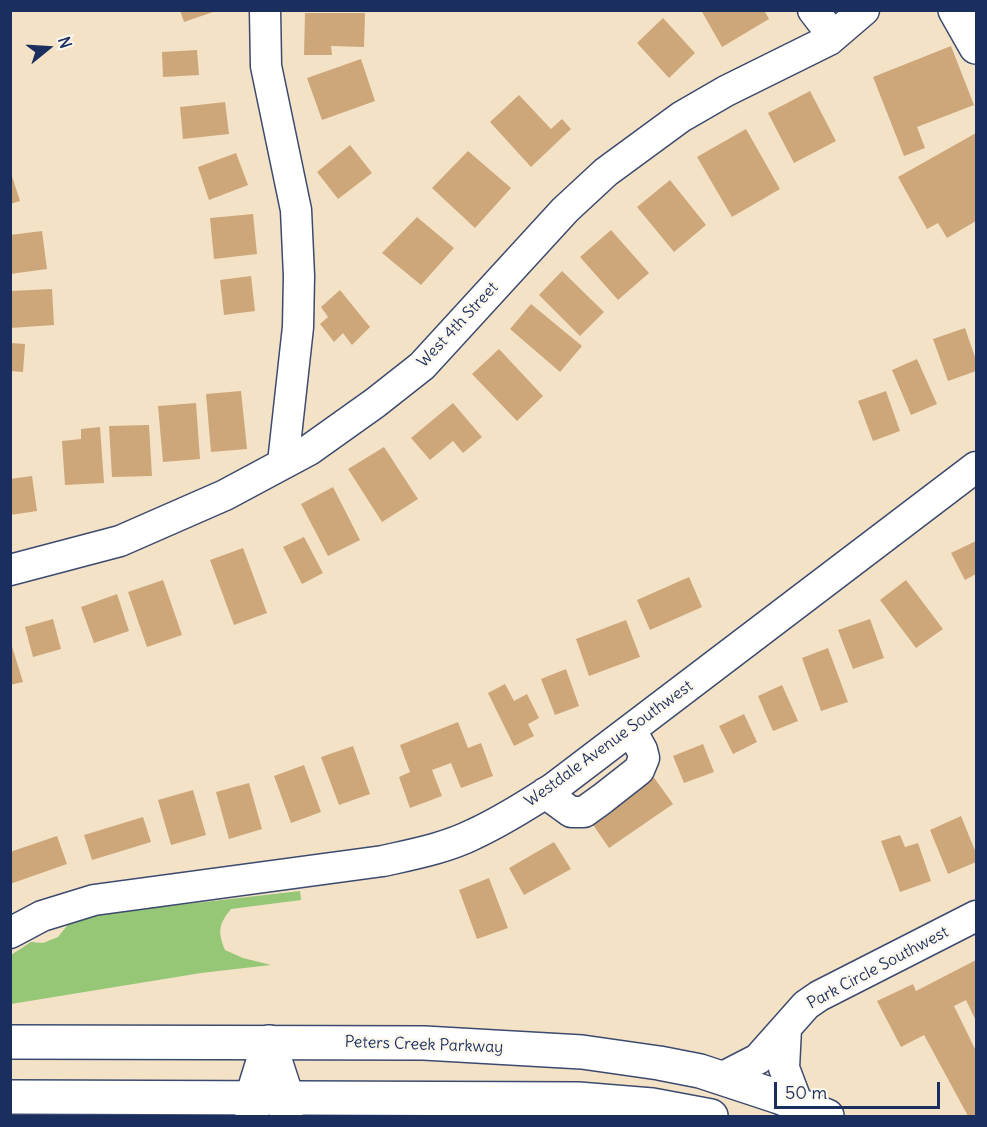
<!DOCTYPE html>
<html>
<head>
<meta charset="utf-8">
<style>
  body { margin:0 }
  #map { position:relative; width:987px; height:1127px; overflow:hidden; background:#f4e2c7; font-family:Delius,sans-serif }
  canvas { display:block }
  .frame { position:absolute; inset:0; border:12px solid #1b2f5e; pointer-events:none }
  .north { position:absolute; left:18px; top:18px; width:60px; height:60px; -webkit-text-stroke:4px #fbf7ec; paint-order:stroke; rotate:72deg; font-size:16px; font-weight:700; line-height:24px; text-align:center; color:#1b2f5e }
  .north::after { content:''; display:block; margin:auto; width:21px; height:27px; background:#1b2f5e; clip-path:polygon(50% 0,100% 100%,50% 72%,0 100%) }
  .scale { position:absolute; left:774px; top:1082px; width:166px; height:27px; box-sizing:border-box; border:3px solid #1b2f5e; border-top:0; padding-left:8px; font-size:18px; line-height:21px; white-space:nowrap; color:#1b2f5e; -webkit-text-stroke:4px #fbf7ec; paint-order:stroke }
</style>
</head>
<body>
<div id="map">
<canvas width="987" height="1127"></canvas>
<div class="frame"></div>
<div class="north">N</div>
<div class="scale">50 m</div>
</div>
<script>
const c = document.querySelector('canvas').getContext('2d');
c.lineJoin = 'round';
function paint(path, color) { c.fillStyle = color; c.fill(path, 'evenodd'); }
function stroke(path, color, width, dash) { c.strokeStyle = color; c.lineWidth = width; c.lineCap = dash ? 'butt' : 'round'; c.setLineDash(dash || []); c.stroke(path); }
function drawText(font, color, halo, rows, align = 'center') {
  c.font = font + ' Delius,sans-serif'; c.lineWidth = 4.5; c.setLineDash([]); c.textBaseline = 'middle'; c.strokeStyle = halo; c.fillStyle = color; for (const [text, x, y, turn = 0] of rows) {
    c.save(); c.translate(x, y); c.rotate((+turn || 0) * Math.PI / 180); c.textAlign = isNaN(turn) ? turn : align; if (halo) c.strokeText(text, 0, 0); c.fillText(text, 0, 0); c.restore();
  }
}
paint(new Path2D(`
  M300,891L301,900L231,909C218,925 218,932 225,950L243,958L271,965L201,973L11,1004V955L31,942L43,943L58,937L70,922L91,915Z`), '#96c777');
paint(new Path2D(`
  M180,10H216V11L184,22Z
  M701,10H764L769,19L722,47Z
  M305,13H365L364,47L331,46L332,55H304Z
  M663,18L695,53L669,78L637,43Z
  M951,46L974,105L917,127L925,148L904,156L873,77Z
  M197,50L199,75L163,77L162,52Z
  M361,59L375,101L322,120L307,78Z
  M810,91L836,141L794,163L768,113Z
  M519,95L551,129L562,119L571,129L531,167L490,122Z
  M225,102L229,134L183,139L180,107Z
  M746,129L780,189L732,217L697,157Z
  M976,133V221L947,238L938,223L927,229L898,177Z
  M350,145L372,173L338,199L317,172Z
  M468,151L511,188L475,228L432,188Z
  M236,153L248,185L209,200L198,167Z
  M10,170L20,201L10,204Z
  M670,180L706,225L674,252L637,207Z
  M253,214L257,254L214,259L210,218Z
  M417,217L454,248L421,285L382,253Z
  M611,230L649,273L618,300L580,257Z
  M42,231L47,269L10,274V235Z
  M562,271L604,312L580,336L539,295Z
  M251,276L255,311L224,315L220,280Z
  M52,289L54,325L10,328V291Z
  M340,290L370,327L352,345L343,333L334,342L320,324L328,317L321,307Z
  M531,304L582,346L560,372L510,329Z
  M965,328L976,360V371L948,381L933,339Z
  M10,343L25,344L23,372L10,371Z
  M499,349L543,396L517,421L472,374Z
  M917,359L937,404L911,415L892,370Z
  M241,391L247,449L211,452L206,394Z
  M886,391L900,431L873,441L858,401Z
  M196,403L200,459L163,462L158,406Z
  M453,403L482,437L463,453L453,441L430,460L411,438Z
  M149,425L152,476L112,477L109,426Z
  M100,427L104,483L65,485L62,441L81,439V429Z
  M384,447L418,499L382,522L348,469Z
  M32,476L37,511L10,515V479Z
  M333,487L360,540L328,556L301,504Z
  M304,537L323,573L302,584L283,547Z
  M976,541V574L965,580L951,553Z
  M243,548L267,613L234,625L210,560Z
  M689,577L702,607L650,630L637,600Z
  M163,580L182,635L147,647L128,592Z
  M906,580L943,629L916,648L880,600Z
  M117,594L129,631L94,643L81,607Z
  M53,619L61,649L33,657L25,627Z
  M870,619L884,658L853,669L838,630Z
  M626,620L640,657L589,676L576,639Z
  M10,640L23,682L10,685Z
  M828,648L848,702L821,711L802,658Z
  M566,669L579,706L555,715L541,679Z
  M505,684L514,701L527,694L539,718L528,724L534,736L514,746L488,693Z
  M782,685L798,721L773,731L758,696Z
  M744,714L757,742L733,754L719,726Z
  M458,722L468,748L481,743L493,776L461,788L451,763L432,770L442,796L410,808L399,777L410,772L400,745Z
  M703,744L714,772L684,783L673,756Z
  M353,746L370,794L339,805L321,757Z
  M304,765L321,812L291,823L274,776Z
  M650,772L673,804L609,848L578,803Z
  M249,783L262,829L229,839L216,792Z
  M193,790L206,835L171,845L158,800Z
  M961,816L976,853V862L948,874L930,830Z
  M143,817L151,842L92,860L84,835Z
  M900,835L905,847L918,843L931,881L900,892L881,841Z
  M57,836L67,864L10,884V852Z
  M554,842L571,869L524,895L509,868Z
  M489,878L508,928L477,939L459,890Z
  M976,960V1021L966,1000L954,1006L976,1051V1116H968L924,1035L901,1047L877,1001L913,984L916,991Z`), '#cda77a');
const minor = new Path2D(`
  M265,10L266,66L296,210L299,276L298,327L283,463
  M813,10L833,36
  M10,570L120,541L225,495L309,450L375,403L422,366L565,210L606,172L681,117L726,91L829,40L864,10
  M545,793L571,812H584L602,799L639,770L644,758L642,750L631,730
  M10,933L42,916L94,900L383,861C414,854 446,848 474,834C502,821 529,804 555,787L976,467
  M786,1028L784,1068L798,1105
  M721,1078L758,1059L806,1005L819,996L976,916`);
const major = new Path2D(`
  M955,10L976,47
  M10,1042L424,1043L582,1052L659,1063L700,1071L779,1097L827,1116
  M10,1097L578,1099L652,1105L711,1116`);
const highway = new Path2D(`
  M269,1042L287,1097L286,1116
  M252,1116V1097L269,1042`);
stroke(minor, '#3c4a6e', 33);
stroke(major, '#3c4a6e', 36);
stroke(highway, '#3c4a6e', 36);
stroke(minor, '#fff', 30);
stroke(major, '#fff', 33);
stroke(highway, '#fff', 33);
drawText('16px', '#1b2f5e', '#fbf7ec', [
  ["West 4th Street",458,325,-47],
  ["Westdale Avenue Southwest",609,744,-36],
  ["Park Circle Southwest",878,968,-28],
  ["Peters Creek Parkway",424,1045,2]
]);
</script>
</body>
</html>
